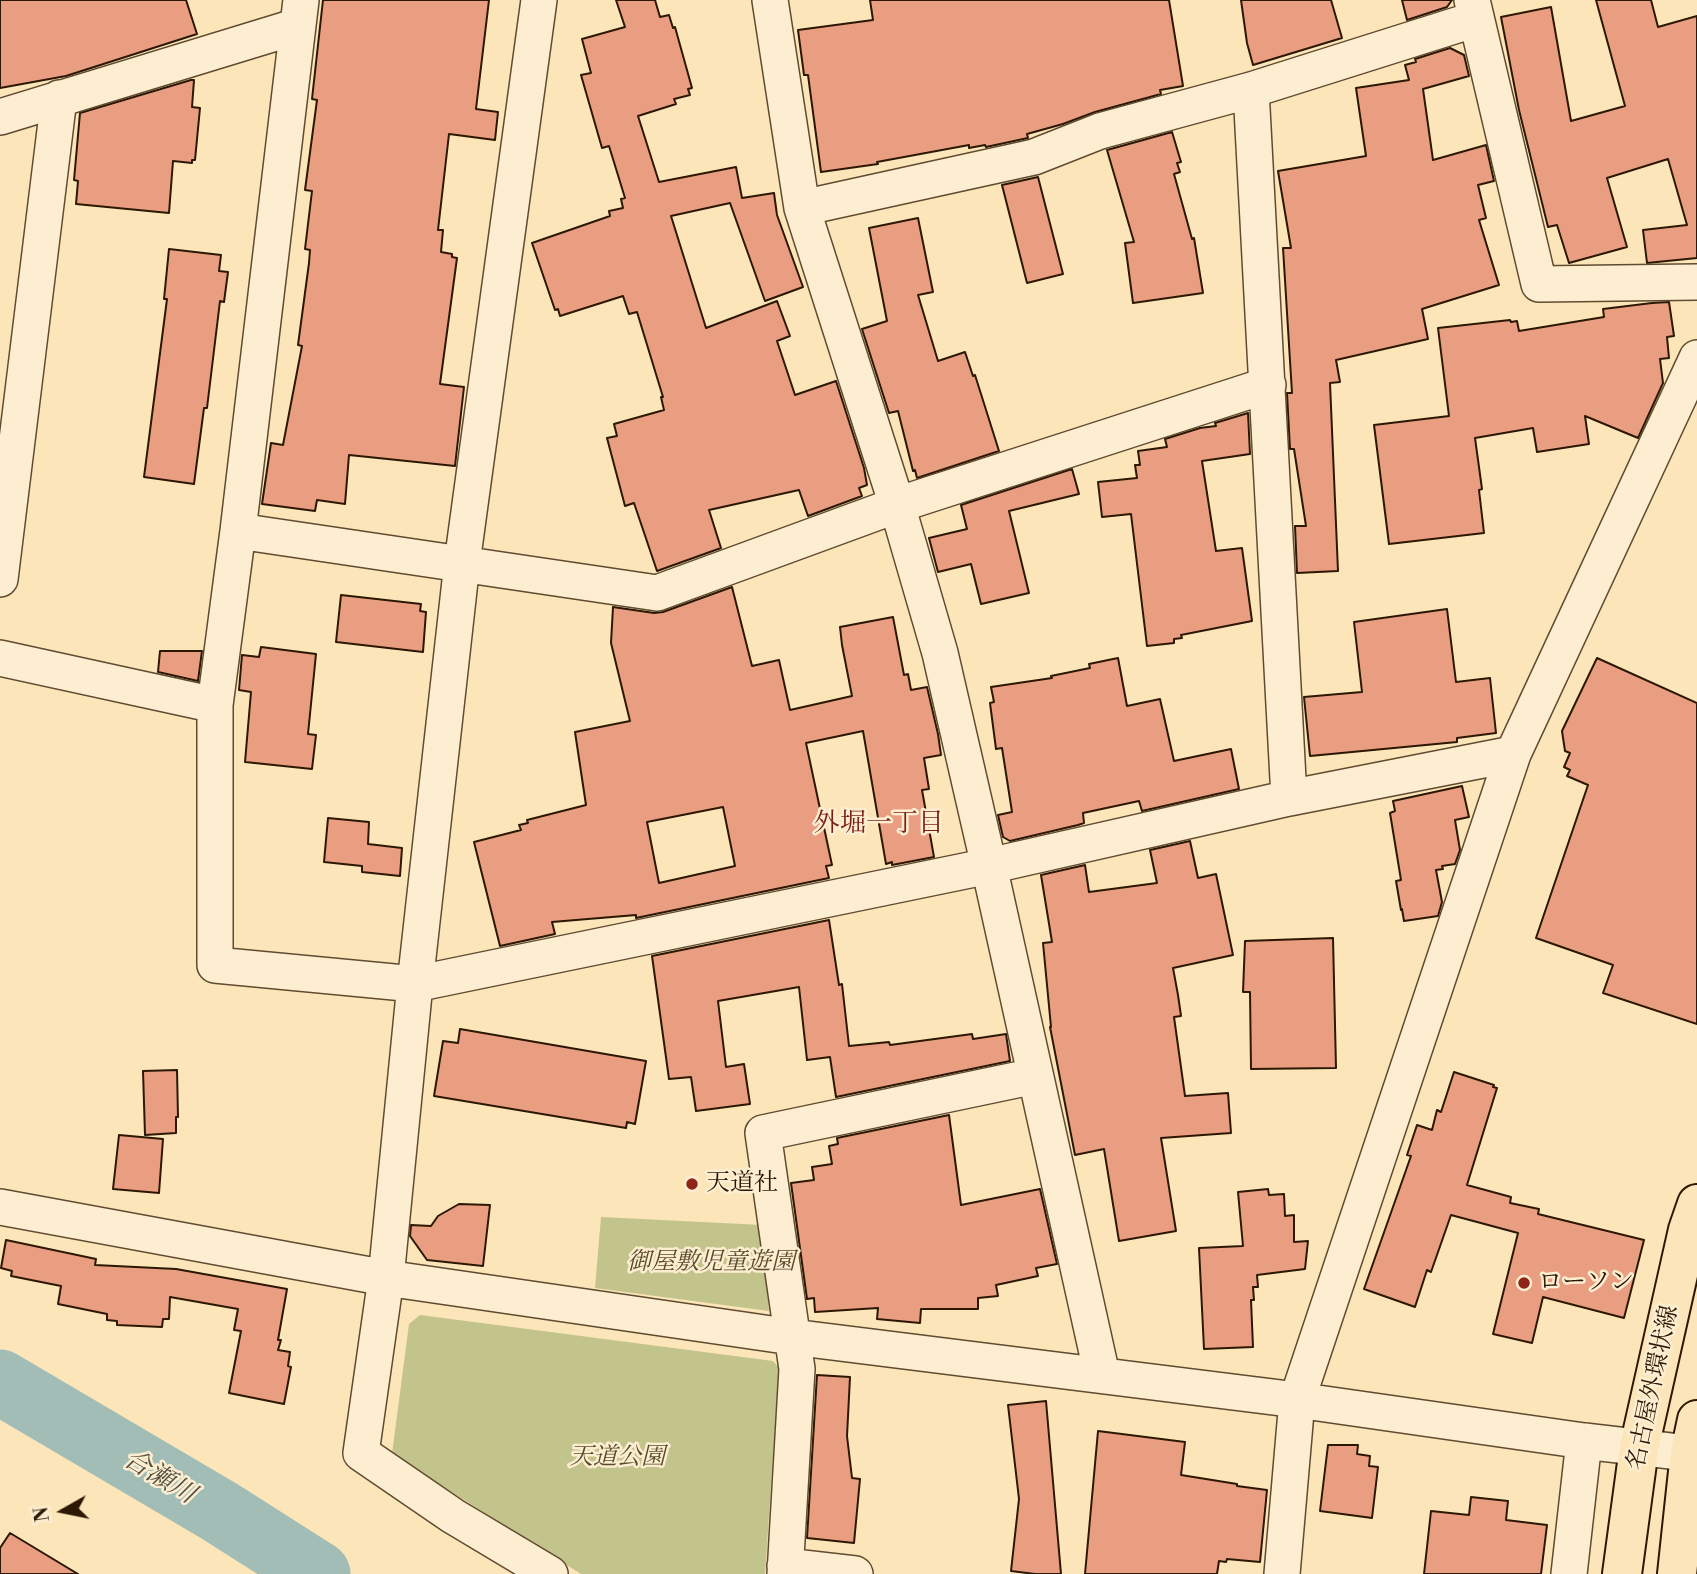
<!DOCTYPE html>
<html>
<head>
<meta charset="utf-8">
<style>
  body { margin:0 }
  #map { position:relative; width:1697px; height:1574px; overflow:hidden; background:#fce5b9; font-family:"Libre Bodoni",serif }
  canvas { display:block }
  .north { position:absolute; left:28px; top:1476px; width:70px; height:70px; -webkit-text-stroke:5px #fdeed2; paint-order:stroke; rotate:261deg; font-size:19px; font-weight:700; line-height:28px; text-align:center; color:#2c1802 }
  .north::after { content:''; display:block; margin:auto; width:24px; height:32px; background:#2c1802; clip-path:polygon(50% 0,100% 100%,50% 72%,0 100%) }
</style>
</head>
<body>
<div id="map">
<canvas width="1697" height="1574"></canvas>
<div class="north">N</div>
</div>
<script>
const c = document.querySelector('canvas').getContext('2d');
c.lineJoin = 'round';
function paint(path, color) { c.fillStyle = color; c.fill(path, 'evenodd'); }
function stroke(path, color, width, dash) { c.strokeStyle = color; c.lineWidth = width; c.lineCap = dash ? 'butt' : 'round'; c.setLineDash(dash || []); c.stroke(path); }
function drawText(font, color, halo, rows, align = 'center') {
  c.font = font + ' "Libre Bodoni","Noto Serif JP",serif'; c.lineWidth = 5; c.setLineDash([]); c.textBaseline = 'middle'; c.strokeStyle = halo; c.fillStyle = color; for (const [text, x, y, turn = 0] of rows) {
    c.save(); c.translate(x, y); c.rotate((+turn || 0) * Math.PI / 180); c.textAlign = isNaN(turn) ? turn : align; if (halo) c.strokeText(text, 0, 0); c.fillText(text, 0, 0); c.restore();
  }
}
paint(new Path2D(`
  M601,1217L762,1225L769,1311L595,1288Z
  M420,1315L773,1361L779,1368L765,1574H581L392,1454L409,1324Z`), '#c3c38c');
stroke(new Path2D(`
  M0,1382L219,1511L318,1574`), '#a1bdb6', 65);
const building = new Path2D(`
  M0,0H186L197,34L66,76L0,88Z
  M323,0H489L476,109L498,112L495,140L449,134L438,230H443L441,252L452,254V257L457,258L440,384L464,387L455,466L349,455L345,504L317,500L315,511L262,504L271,443L283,445L302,346L298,345L309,263L310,250L305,249L312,191L305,190L317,100L312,99Z
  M616,0H655L660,17L669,15L673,28L675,27L692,88L688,89L690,95L674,99L676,104L638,116L659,182L736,167L742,198L774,193L777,215L803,287L765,301L730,203L671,216L706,328L777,301L790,336L777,341L795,395L836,381L864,468L867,485L859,488L862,496L808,516L799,490L709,510L721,548L657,571L634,503L625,506L607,438L617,436L614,424L664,410L661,397H663L637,312L629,314L623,296L560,316L558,309L555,310L532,243L610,216L609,211L623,208L621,199L625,198L609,146L602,148L581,75L591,73L582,39L625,27Z
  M870,0H1169L1183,86L1160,90L1161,94L1095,112L1063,124L1027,134L1028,138L986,147L985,145L969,148V145L877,162L878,164L821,172L808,75H804L798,30L873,20Z
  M1241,0H1331L1342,38L1253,65L1247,43Z
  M1402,0H1452L1447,7L1407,20Z
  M1596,0H1651L1658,27L1697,16V258L1647,263L1643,230L1687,225L1668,159L1607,178L1627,247L1569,263L1557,225L1548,227L1519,110L1501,17L1551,7L1571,121L1625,106Z
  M1450,48L1464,55L1469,76L1423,89L1433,160L1486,145L1494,181L1478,185L1486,218L1479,220L1499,285L1422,309L1428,339L1336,360L1340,382L1330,383L1338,571L1297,573L1295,526H1306L1294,449H1290L1287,393H1292L1283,248H1291L1278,171L1366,156L1356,88L1409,80L1405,65L1416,62L1415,59Z
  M191,80H194L192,107L200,108L195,160H192V163L173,161L169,213L76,204L78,181L74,180L80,113Z
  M1172,132L1181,162L1177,163L1180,172L1174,174L1192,239L1194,238L1203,293L1133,303L1125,243L1134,242L1107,150Z
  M1038,177L1063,274L1027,283L1002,185Z
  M918,218L933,292L918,295L938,361L965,352L973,376L975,375L999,451L917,478L915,470L913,471L898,411L889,413L862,329L887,321L869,228Z
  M169,249L221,255L219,271L228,272L224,302L220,301L207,408H204L194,484L144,477L167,299H164Z
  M1669,302L1674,336L1667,337L1669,358L1660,359L1663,383L1638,438L1585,416L1589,444L1537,452L1533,428L1475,438L1482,489L1479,490L1484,533L1389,544L1374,425L1449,416L1438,328L1510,320L1511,322L1517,321L1519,331L1604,317L1603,309L1652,303Z
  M1248,413L1250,454L1202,461L1216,551L1242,548L1252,621L1181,635L1182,638L1174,639V643L1147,646L1131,514L1102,517L1098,482L1137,478L1135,465H1140L1138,451L1167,447L1165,439L1200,428L1216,426L1215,423Z
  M1072,469L1079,494L1009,511L1029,593L981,604L971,564L938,572L929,538L967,529L961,505Z
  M732,587L752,666L779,660L790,710L852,696L842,645L840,627L893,617L904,675L908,674L911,690L927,687L938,734L941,755L924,758L929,789L922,790L934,857L892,865V862L886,864L863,731L806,743L832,865L826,866L829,878L636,918V915L552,922L555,934L500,946L474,842L521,830L519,825L528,823L527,820L586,805L575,732L630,721L611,643L613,607L654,613L663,612ZM723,807L735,866L659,883L647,822Z
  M341,595L421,604L420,611L426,612L423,652L336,642Z
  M1447,609L1456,682L1490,678L1496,733L1457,738V742L1310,756L1304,697L1362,692L1354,622Z
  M261,647L316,654L308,734L316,735L312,769L245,762L251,692L239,690L242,655L259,657Z
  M160,651H202L198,681L158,672Z
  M1118,658L1127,706L1160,699L1174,761L1231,749L1239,789L1142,811L1139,801L1083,813L1084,823L1078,825L1010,841L1003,837L998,815L1012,812L1002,748L996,749L990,703L994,702L991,687L1052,678L1051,676L1090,668L1089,664Z
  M1597,658L1697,703V1024L1603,993L1613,965L1536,938L1588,785L1567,776L1570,770L1564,767L1570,753L1565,751L1562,731Z
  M1462,786L1469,817L1455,820L1460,850L1455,864L1442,866L1443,869L1436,870L1442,902L1438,916L1404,921L1402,909L1401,910L1396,881L1401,880L1390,813L1395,811L1393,801Z
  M328,818L369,822L368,844L402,848L400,876L362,872V866L324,862Z
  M1190,841L1198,878L1216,874L1233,955L1173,968L1178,995L1181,1016L1174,1017L1185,1096L1228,1093L1231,1133L1161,1138L1176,1231L1119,1241L1104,1149L1075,1155L1050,1027H1051L1043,943L1052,942L1041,875L1085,865L1089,892L1157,883L1150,850Z
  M829,920L839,985L842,984L849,1046L889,1042L890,1045L972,1034L973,1039L1006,1034L1010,1061L836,1097L830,1057L807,1060L799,987L718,1001L726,1067L744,1064L750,1104L696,1111L691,1077L669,1079L652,956Z
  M1333,938L1336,1068L1251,1069L1250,992H1243L1245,941Z
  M460,1029L646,1061L635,1124L627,1122L626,1128L434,1096L443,1041L458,1043Z
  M177,1070L178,1117H176V1133L145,1135L143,1071Z
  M1454,1072L1494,1085L1493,1087L1497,1088L1467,1185L1511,1197L1510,1203L1539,1209L1538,1214L1644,1240L1624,1318L1543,1297L1532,1343L1493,1334L1518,1233L1451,1215L1431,1272L1427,1270L1415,1307L1364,1289L1411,1156L1407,1155L1417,1125L1432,1130L1437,1110L1441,1112Z
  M949,1115L961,1205L1040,1189L1057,1264L1036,1268L1038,1276L996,1285L998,1296L978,1298V1309H921L920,1323L877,1319L878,1308L815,1312L814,1298L807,1299L791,1183L814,1180L812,1167L832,1164L829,1146L838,1144L837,1138Z
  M119,1135L163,1139L159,1193L113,1189Z
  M1268,1189L1269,1195L1284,1194L1285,1216L1294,1215V1242L1308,1241L1305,1269L1257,1275L1258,1287H1253L1254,1300H1251L1253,1347L1204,1349L1199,1248L1243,1246L1238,1192Z
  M459,1204L490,1205L483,1266L427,1260L410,1236L411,1225L431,1226L438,1216Z
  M6,1240L96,1259L95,1265L176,1269L287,1289L278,1340H281L278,1350L290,1352L288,1366L291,1367L284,1404L229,1393L241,1331L234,1330L238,1309L170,1297L169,1319H163L162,1327L117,1325V1321L107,1320V1314L58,1304L61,1286L11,1276L12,1271L1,1268Z
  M817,1375L850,1377L847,1436L852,1478L860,1479L854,1543L807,1538Z
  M1046,1401L1061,1574H1035L1011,1571L1019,1499L1008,1405Z
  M1098,1431L1185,1442L1181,1475L1237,1484V1486L1267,1490L1260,1562L1227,1559L1226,1562L1219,1561L1217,1574H1085Z
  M1328,1445H1358L1357,1454L1370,1456L1369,1466L1378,1467L1372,1518L1320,1511Z
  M1471,1497L1508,1501L1506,1520L1547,1525L1541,1574H1424L1431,1511L1469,1515Z
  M10,1533L78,1574H0V1548Z`);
paint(building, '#e99e82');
stroke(building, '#2c1802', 2);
const minor = new Path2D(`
  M301,0L238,531L215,705V965L415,984L989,866L1289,798L1513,754
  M539,0L462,563L415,984L386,1278L361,1453L453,1516L550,1574
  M770,0L802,208L897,505L940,653L989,866L1102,1375
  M1472,0L1539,284L1697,282
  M1251,90L1289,798
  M0,117L298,26
  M802,208L1034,157L1100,131L1251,90L1476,19
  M238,531L657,593L897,505L1268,385
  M0,579L59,98
  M0,658L215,705
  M0,1207L386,1278L792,1337L1297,1400L1584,1441L1697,1454
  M785,1566L855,1574
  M785,1574L797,1369L763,1133L1035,1076
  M1282,1574L1297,1400L1513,754L1697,358
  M1569,1574L1584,1441`);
const major = new Path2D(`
  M1622,1574L1639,1448L1688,1230L1697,1204
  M1677,1574L1690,1453L1697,1420`);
stroke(minor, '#604b30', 38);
stroke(major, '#2c1802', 42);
stroke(minor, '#fdeed2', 35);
stroke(major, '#fce5b9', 38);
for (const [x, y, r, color] of [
  [692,1184,7,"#8f2418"],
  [1524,1283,7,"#8f2418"]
]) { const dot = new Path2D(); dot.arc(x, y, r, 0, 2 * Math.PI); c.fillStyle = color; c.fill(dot); stroke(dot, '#fdeed2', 2.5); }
drawText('24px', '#2c1802', '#fdeed2', [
  ["天道社",706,1184],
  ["ローソン",1538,1283]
], 'left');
drawText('italic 24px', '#594b2b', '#fdeed2', [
  ["御屋敷児童遊園",711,1263],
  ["天道公園",617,1458]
]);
drawText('24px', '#2c1802', '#fdeed2', [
  ["名古屋外環状線",1654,1388,-78]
]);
drawText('26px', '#7a1f14', '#fdeed2', [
  ["外堀一丁目",879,825]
]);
drawText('italic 26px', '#555241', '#fdeed2', [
  ["合瀬川",159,1478,31]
]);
</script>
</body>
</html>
